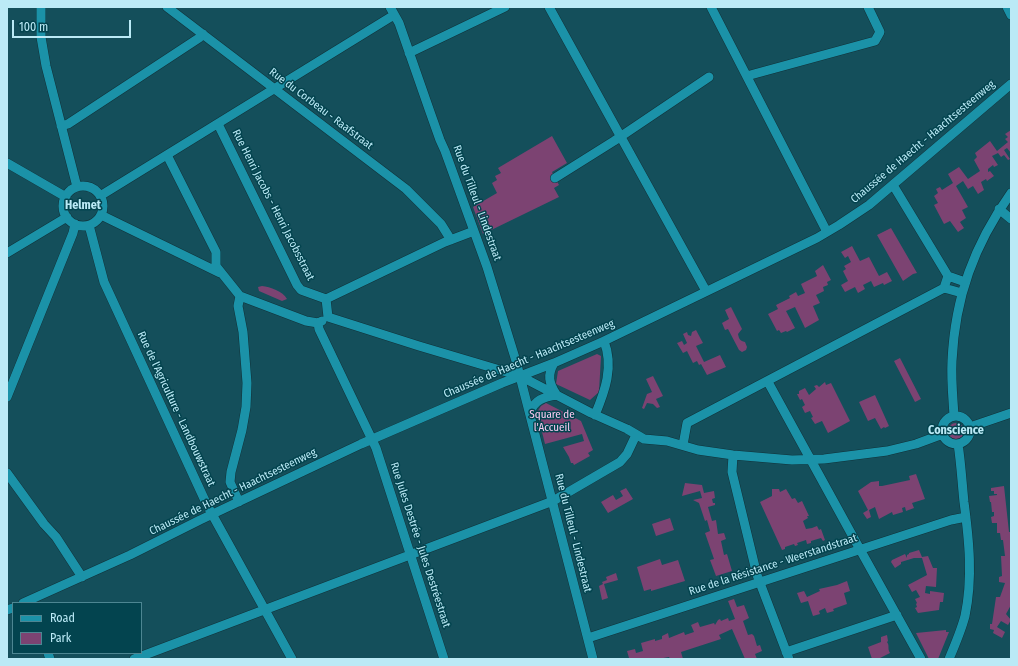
<!DOCTYPE html>
<html>
<head>
<meta charset="utf-8">
<style>
  body { margin:0 }
  #map { position:relative; width:1018px; height:666px; overflow:hidden; background:#144f5b; font-family:"Fira Sans Condensed",sans-serif }
  canvas { display:block }
  .frame { position:absolute; inset:0; border:8px solid #bbeaf6; pointer-events:none }
  .legend { position:absolute; left:12px; top:602px; width:130px; height:52px; box-sizing:border-box; background:#03444f; border:1px solid #4d8692; margin:0; padding:5px 7px; list-style:none; font-size:12px; color:#bbeaf6 }
  .legend li { display:flex; align-items:center; gap:8px; height:20px }
  .legend b { width:20px; border:1px solid #4d8692 }
  .scale { position:absolute; left:12px; top:20px; width:119px; height:18px; box-sizing:border-box; border:2px solid #bbeaf6; border-top:0; padding-left:5px; font-size:12px; line-height:14px; white-space:nowrap; color:#bbeaf6; -webkit-text-stroke:3px #03444f; paint-order:stroke }
</style>
</head>
<body>
<div id="map">
<canvas width="1018" height="666"></canvas>
<div class="frame"></div>
<ul class="legend">
<li><b style="height:5px;background:#1b92a8"></b>Road</li>
<li><b style="height:11px;background:#7c4372"></b>Park</li>
</ul>
<div class="scale">100 m</div>
</div>
<script>
const c = document.querySelector('canvas').getContext('2d');
c.lineJoin = 'round';
function paint(path, color) { c.fillStyle = color; c.fill(path, 'evenodd'); }
function stroke(path, color, width, dash) { c.strokeStyle = color; c.lineWidth = width; c.lineCap = dash ? 'butt' : 'round'; c.setLineDash(dash || []); c.stroke(path); }
function drawText(font, color, halo, rows, align = 'center') {
  c.font = font + ' "Fira Sans Condensed",sans-serif'; c.lineWidth = 3; c.setLineDash([]); c.textBaseline = 'middle'; c.strokeStyle = halo; c.fillStyle = color; for (const [text, x, y, turn = 0] of rows) {
    c.save(); c.translate(x, y); c.rotate((+turn || 0) * Math.PI / 180); c.textAlign = isNaN(turn) ? turn : align; if (halo) c.strokeText(text, 0, 0); c.fillText(text, 0, 0); c.restore();
  }
}
paint(new Path2D(`
  M1011,130V153L1007,148L1004,150L1010,159L1008,160L1004,155L1001,157L998,153L992,156L998,165L994,167L993,165L988,169V172L990,171L994,176L987,181L986,179L981,182L984,190L978,194L973,186L968,189L963,181L956,186L968,207L962,210L966,218L960,222L964,228L958,232L950,221L944,224L934,205L938,203L934,196L938,193L936,189L940,187L942,190L953,183L948,174L959,167L968,179L980,171L974,160L977,157L975,153L990,141L997,151L1008,142L1005,139L1008,137L1005,134Z
  M552,136L567,163L552,172L559,185L554,188L559,197L483,234L473,207L497,193L492,183L497,180L495,176L501,173L498,168Z
  M891,228L917,273L913,274L903,281L877,235Z
  M852,246L860,261L869,257L879,276L887,272L892,281L884,285L883,283L874,287L871,281L863,285L865,289L858,293L855,287L845,292L841,285L848,281L843,271L846,269L844,266L851,262L848,256L845,258L841,252Z
  M823,265L831,280L827,282L828,285L823,287L824,291L816,295L820,303L813,306L819,320L805,328L795,307L786,311L795,328L787,332L786,331L781,333L779,330L777,331L768,314L778,309L776,305L790,298L789,296L796,292L798,296L805,293L801,284L817,276L815,271Z
  M262,286C270,287 283,291 287,299L282,301L259,291L258,287Z
  M731,307L742,329L738,334C739,339 740,341 745,342L747,347L746,350L742,352L739,350L728,329L725,330L722,323L729,319L725,310Z
  M696,330L703,343L696,346L704,362L720,355L726,367L707,375L701,364L699,365L697,361L693,363L687,351L683,353L677,343L682,341L684,345L687,343L683,334L687,332L688,335L691,336L692,332Z
  M597,354L601,356L599,392L590,400L556,384L558,371Z
  M900,358L921,399L915,402L894,361Z
  M653,376L663,396L656,399L660,407L657,408L653,404L647,403L644,409L642,408L647,394L652,392L646,379Z
  M825,382L826,385L831,383L850,421L828,433L822,421L815,424L811,418L813,417L810,411L805,413L802,407L805,405L802,399L800,400L797,394H799V391L805,388L809,395L816,389L814,386L817,385L819,387Z
  M875,395L889,426L885,428L884,427L881,429L875,418L868,421L859,402Z
  M546,403L581,421L593,450L588,453L590,456L574,465L573,463H571L569,457L563,447L584,441L582,434L545,444L537,412L541,406Z
  M948 431a8 8 0 1 1 16 0a8 8 0 1 1-16 0Z
  M916,474L925,499L912,503L914,508L906,511L905,507L902,508L903,512L893,515L892,512L879,519L875,507L869,510L871,517L867,519L863,513L868,510L858,491L871,482L879,481V486H882L910,480L909,476Z
  M685,483L702,485L704,493L714,491L715,498L712,499L713,503H715V505L708,507L712,521L716,520L718,534L724,533L726,539L721,541L724,555L727,554L732,571L716,576L710,560L714,559L705,533L710,531L707,520L705,521L699,503L693,500L702,498L700,491L682,496Z
  M1004,486L1009,532H1011V605L1006,614L1011,620L1008,625L1001,621L997,627L1005,632L1002,638L993,633L994,630L990,629V624H992L996,597H1000L1005,583L999,582V577L1002,576L1001,556H1005L1003,540H1001L1000,533H997V523H992L991,517L994,516V512H992L991,502H990L989,496L997,495V494H994V491H991V488Z
  M626,488L633,499L608,513L601,502L613,495L616,500L623,496L620,491Z
  M772,489H779L780,492L786,489L792,499L795,498L798,503L802,501L809,516H807L808,518L803,521L806,529L812,528L817,526L819,530L821,529L825,540L823,541L821,538L811,541V543L807,544L806,540L797,543L798,545L795,546L794,544L785,547V549L782,550L760,502L772,496Z
  M670,518L674,530L656,536L652,524Z
  M919,550L922,557L928,556L933,568H937L936,587L926,586L925,593L930,594V591L944,593L943,602H940L939,610L918,613L915,608L917,607L916,604L917,603L915,599L920,597L916,590L912,592L908,585L927,575L922,558H914L901,562V564L895,568L891,562L892,560L905,554L907,558V555L909,554V553Z
  M660,559L662,565L678,560L685,581L651,591V589L644,591L637,567Z
  M616,573L618,580L604,584L608,598L602,600L599,586L603,584L602,582L607,580L606,577Z
  M847,581L850,591L844,593L847,604L833,609L834,611L827,613L825,608L819,611L820,614L813,616L808,601L801,603L797,593L804,591L807,597L820,591L819,589L837,585Z
  M734,599L737,607L744,605L749,618L743,621L748,635L752,634L754,636L757,646L760,645L762,651L755,654L757,659H745L732,629L719,635L721,639L681,652L683,659H670L669,657L658,659H625L629,658L627,651L635,649L636,653L643,651L641,643L655,639V641L662,639V636L668,633L669,638L684,632L685,635L694,632L691,625L698,622L700,627L714,623L715,625L718,620L720,619L721,621L728,618L729,621L735,619L728,601Z
  M946,630V632H949L938,659H929L916,633Z
  M887,635L888,641L887,642C890,646 887,648 890,653L878,659H872L868,647L881,642V637Z`), '#7c4372');
const minor = new Path2D(`
  M41,7V37L46,66L77,187
  M167,7L406,189L441,224L451,240
  M390,7L399,23L429,109L440,140L445,151L487,267L516,361L593,659
  M549,7L706,291
  M711,7L827,232
  M1007,7L1011,15
  M409,53L505,7
  M747,76L754,74L875,41L880,32L868,7
  M218,124L297,285L301,290L326,299L328,317
  M61,126L68,124L199,38L203,34
  M167,155L216,252V266L240,296L306,321L318,323L322,321
  M7,163L66,197
  M555,178L614,141L709,77
  M893,185L948,276L965,282
  M63 206a20 20 0 1 1 40 0a20 20 0 1 1-40 0Z
  M100,196L394,15
  M999,209L1011,219
  M101,215L220,273
  M88,226L90,229L104,282L207,505L292,659
  M7,253L67,217
  M944,288L962,293
  M326,299L445,242L474,231
  M328,317L419,346L520,376L591,413L627,429L644,439L667,441L698,450L733,455L792,460L824,459L887,451L916,444L943,434
  M318,323L319,329L376,448L444,659
  M554,363C547,375 549,383 556,394
  M768,382L857,544L921,659
  M7,397L73,233L75,224
  M530,412C535,400 543,397 557,395
  M595,415C605,391 614,367 604,341
  M942 430a14 14 0 1 1 28 0a14 14 0 1 1-28 0Z
  M954,416C953,398 951,380 952,361C955,297 974,245 1011,193
  M970,427L1011,413
  M683,445L687,423L944,288L948,276
  M733,455L732,472L757,575L789,659
  M7,473L44,524L56,537L82,577
  M239,502L230,482L231,472L242,430L246,407L247,383L243,332L238,306L240,296
  M23,603L130,555L200,520L361,444L502,383L554,363L604,341L817,238L839,225L869,205L1011,84
  M7,610L13,608
  M588,638L951,520L966,517
  M786,652L897,615
  M48,653L50,659
  M134,659L553,501L620,462L627,454L636,435
  M949,659C955,645 961,631 965,616C973,578 969,540 964,502C962,483 961,463 958,444`);
stroke(minor, '#103239', 10);
stroke(minor, '#1b92a8', 9);
drawText('11px', '#bbeaf6', '#03444f', [
  ["Rue du Corbeau - Raafstraat",321,109,37],
  ["Chaussée de Haecht - Haachtsesteenweg",923,142,-40],
  ["Rue du Tilleul - Lindestraat",477,203,70],
  ["Rue Henri Jacobs - Henri Jacobsstraat",273,205,63],
  ["Chaussée de Haecht - Haachtsesteenweg",529,359,-23],
  ["Rue de l'Agriculture - Landbouwstraat",176,409,65],
  ["Chaussée de Haecht - Haachtsesteenweg",233,492,-26],
  ["Rue du Tilleul - Lindestraat",573,533,76],
  ["Rue Jules Destrée - Jules Destréestraat",420,545,72],
  ["Rue de la Résistance - Weerstandstraat",773,565,-18]
]);
drawText('11px', '#fbcaf0', '#03444f', [
  ["Square de",552,415],
  ["l'Accueil",552,428]
]);
drawText('bold 12px', '#bbeaf6', '#03444f', [
  ["Helmet",83,206],
  ["Conscience",956,431]
]);
</script>
</body>
</html>
